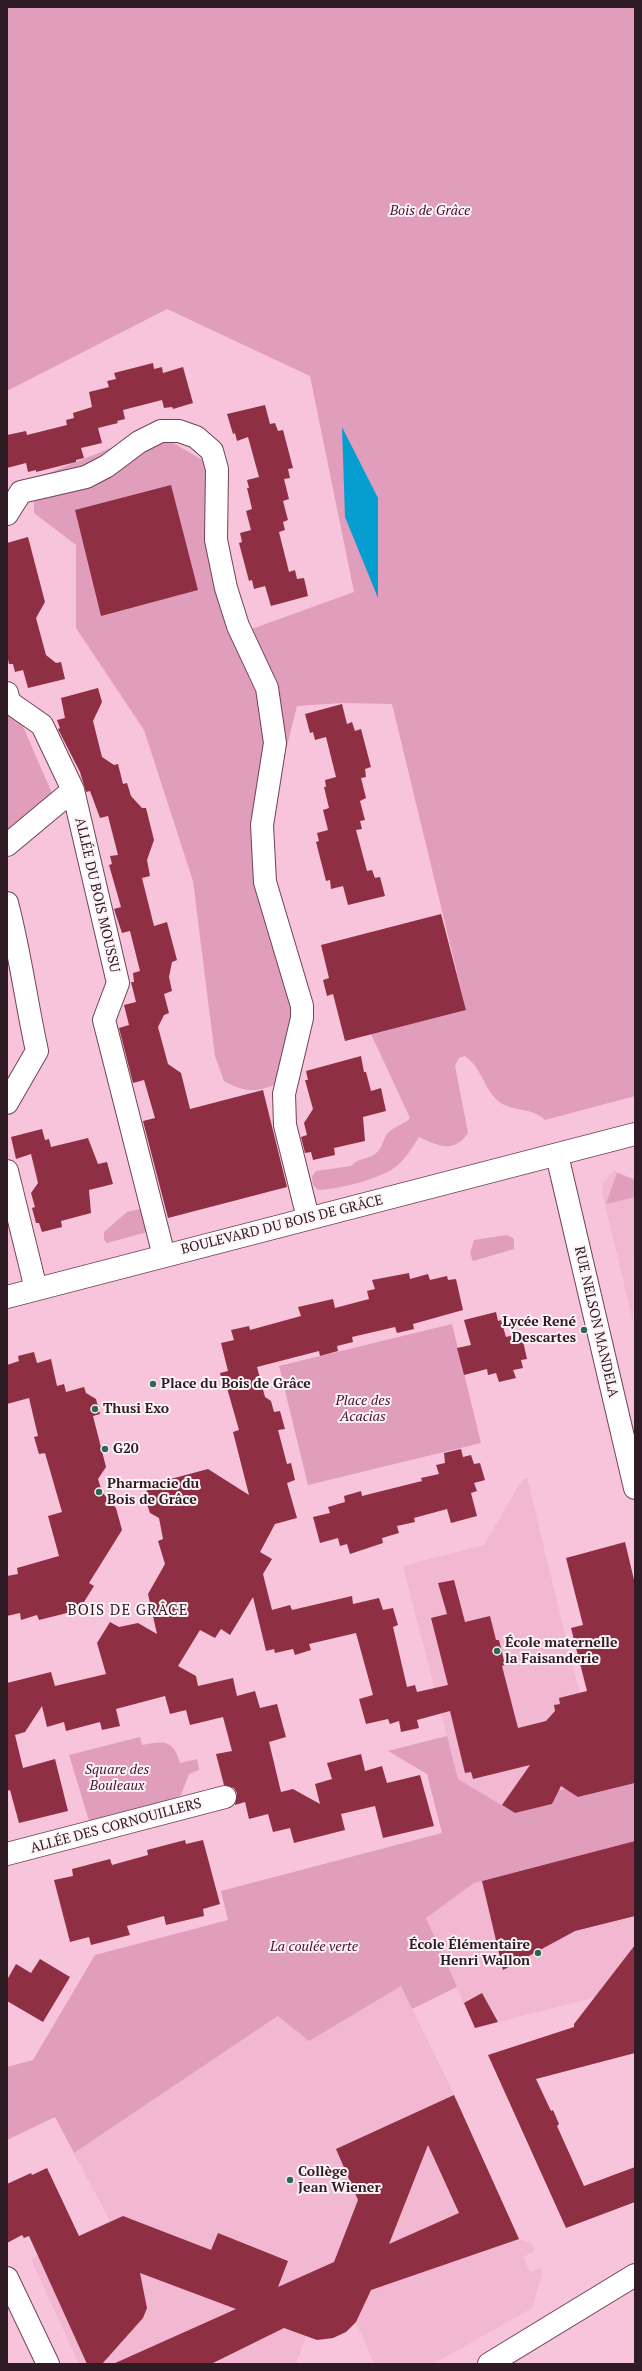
<!DOCTYPE html>
<html>
<head>
<meta charset="utf-8">
<style>
  body { margin:0 }
  #map { position:relative; width:642px; height:2371px; overflow:hidden; background:#f8c4db; font-family:"PT Serif",serif }
  canvas { display:block }
  .frame { position:absolute; inset:0; border:8px solid #2e1b24; pointer-events:none }
</style>
</head>
<body>
<div id="map">
<canvas width="642" height="2371"></canvas>
<div class="frame"></div>
</div>
<script>
const c = document.querySelector('canvas').getContext('2d');
c.lineJoin = 'round';
function paint(path, color) { c.fillStyle = color; c.fill(path, 'evenodd'); }
function stroke(path, color, width, dash) { c.strokeStyle = color; c.lineWidth = width; c.lineCap = dash ? 'butt' : 'round'; c.setLineDash(dash || []); c.stroke(path); }
function drawText(font, color, halo, rows, align = 'center') {
  c.font = font + ' "PT Serif",serif'; c.lineWidth = 4; c.setLineDash([]); c.textBaseline = 'middle'; c.strokeStyle = halo; c.fillStyle = color; for (const [text, x, y, turn = 0] of rows) {
    c.save(); c.translate(x, y); c.rotate((+turn || 0) * Math.PI / 180); c.textAlign = isNaN(turn) ? turn : align; if (halo) c.strokeText(text, 0, 0); c.fillText(text, 0, 0); c.restore();
  }
}
paint(new Path2D(`
  M614,1171L635,1179L633,1321L602,1192L603,1183Z
  M527,1478L591,1741L587,1783L590,1794L578,1797L569,1791H557L552,1804L515,1813L458,1779L403,1566L484,1545L522,1480Z
  M635,1841V1987L475,2028L425,1918L474,1883Z
  M401,1986L451,2088L519,2239L531,2243L535,2251L523,2257L530,2272L542,2268V2274L532,2308L433,2364H374L356,2322L343,2334L329,2339L322,2340L306,2336L296,2364H79L31,2259L110,2221L74,2153L279,2016Z`), '#f2b7d1');
paint(new Path2D(`
  M7,7H635V1096L545,1120C532,1106 508,1113 495,1098C483,1085 480,1065 464,1056L459,1058L455,1066L468,1133C453,1154 439,1146 419,1137C413,1146 407,1157 399,1164C383,1179 339,1189 318,1190L313,1185L312,1176L316,1171L351,1166C358,1158 366,1160 375,1154C384,1148 382,1137 390,1131C397,1125 404,1125 410,1118L371,1034L466,1010L392,704L342,703L297,706L263,841L302,1006L276,1084C256,1093 243,1092 224,1081L215,1056L193,881L144,730L76,628V545L34,513V479L153,431L211,465L213,544L249,630L354,592L310,376L167,309L7,391Z
  M7,706L18,715L61,814L54,821H23L7,832Z
  M617,1173L635,1180V1197L606,1204Z
  M140,1209L145,1214L149,1228L144,1233L107,1243L104,1240V1232L127,1212Z
  M507,1235L514,1239V1249L473,1261L470,1253L474,1240Z
  M452,1324L481,1443L308,1485L279,1366Z
  M447,1736L458,1779L515,1813L552,1804L557,1791L569,1788L578,1797L635,1783V1841L474,1883L426,1918L457,1987L412,2009L401,1986L309,2041L278,2016L74,2153L55,2117L7,2140V2067L33,2060L95,1955L228,1920L221,1891L442,1833L427,1774L388,1751Z
  M140,1737L142,1745C164,1741 173,1739 180,1763L197,1759L199,1770L189,1774L181,1795L173,1799L89,1821L69,1755Z`), '#e19dbc');
paint(new Path2D(`
  M342,427L378,498V598L345,517Z`), '#069dd0');
paint(new Path2D(`
  M153,363L154,369L162,367L163,373L183,367L193,403L173,409L172,407L164,408L162,400L123,410L125,419L117,421L118,423L98,428L102,443L81,448L84,458L76,460V462L36,472V470L28,472L26,463L7,468V435L26,431L27,435L67,425L66,420L74,418L73,413L92,407L89,392L109,387L107,381L116,379L114,373Z
  M265,405L270,424L275,423L278,431L283,430L293,468L288,469L290,478L284,479L289,499L283,501L288,520L283,522L285,530L279,532L289,572L295,570L297,579L304,578L308,596L271,606L265,586L254,589L252,580L249,581L239,543L242,542L240,533L251,530L246,511L252,509L247,488H249L247,480L259,477L248,437L237,441L235,433L233,434L227,414Z
  M171,485L198,590L101,616L75,510Z
  M28,537L45,602L36,618L46,655L56,663L61,662L65,679L28,688L23,670L15,672L13,664H9L7,654V543Z
  M98,688L102,702L93,721L102,757L114,765L118,764L123,784L127,783L131,796L142,808H146L154,840L147,860L150,876L142,878L154,926L167,922L177,960L172,962L169,977L172,991L164,994L169,1013L164,1015L158,1027L168,1064L181,1073L190,1109L263,1090L287,1187L168,1218L143,1121L155,1118L144,1080L133,1083L119,1028L129,1025L124,1005L136,1002L131,982H134L133,973L140,971L130,931L122,933L114,909L121,907L109,865L112,864L110,856L118,855L108,816L100,818L90,791L86,792L80,772L58,729L60,728L57,720L65,718L61,698Z
  M342,704L347,724L352,722L355,731L361,729L371,767L365,769L366,777L361,778L366,798L360,801L365,820L360,821L362,829L356,830L367,871L372,870L375,878L380,877L385,896L348,905L343,886L331,889L330,880L326,881L316,842L319,841L317,833L328,830L323,810L329,808L324,787H326L325,780L336,777L326,737L315,740L313,732L310,733L305,714Z
  M441,914L466,1010L345,1041L333,994L327,996L323,980L329,978L321,945Z
  M361,1056L364,1072H366L371,1091L381,1088L386,1111L363,1117L365,1141L334,1148L335,1155L313,1160L311,1152L305,1153L301,1137L307,1135L304,1123L313,1109L305,1080H308L306,1071Z
  M42,1129L45,1140L49,1139L51,1147L88,1138L98,1164L107,1162L113,1184L89,1190L91,1213L61,1221L62,1227L42,1232L39,1223H36L32,1208L35,1207L31,1193L38,1183L31,1154L16,1159L11,1137Z
  M409,1273L410,1279L428,1274L430,1280L447,1276L448,1280L456,1279L463,1310L413,1324L414,1329L397,1333L395,1327L352,1337L353,1342L337,1346L338,1351L320,1356L319,1351L257,1367L265,1397L271,1401L274,1412L280,1411L285,1429L278,1430L287,1464L291,1463L295,1480L287,1483L297,1518L275,1524L260,1552L272,1559L263,1574L272,1610L290,1605L292,1610L352,1596L353,1604L379,1598L383,1610L393,1608L398,1625L393,1627L407,1687L415,1685L417,1692L448,1685L431,1618L447,1614L438,1583L454,1580L465,1622L490,1616L496,1640H499L505,1665L502,1666L518,1728L546,1721L555,1711L554,1705L560,1704L559,1698L587,1691L571,1628L583,1625L566,1558L625,1542L635,1584V1783L578,1797L561,1786L552,1804L515,1813L502,1805L530,1765L473,1779L471,1772L465,1773L450,1711L417,1720L419,1728L401,1732L399,1721L390,1724L388,1719L366,1724L359,1699L373,1695L356,1633L309,1644L311,1650L295,1655L293,1649L275,1653L274,1649L266,1651L253,1597L230,1635L221,1629L215,1638L200,1630L178,1666L196,1676L198,1686L233,1678L237,1696L255,1691L260,1708L277,1704L286,1737L269,1742L281,1792L293,1789L320,1804L315,1784L332,1779L327,1763L361,1754L365,1771L382,1766L387,1783L420,1775L434,1826L383,1838L375,1806L341,1814L345,1830L294,1843L290,1828L273,1832L268,1814L249,1819L245,1802L235,1805L237,1793L234,1788L224,1785L216,1754L232,1751L223,1717L190,1725L186,1710L170,1714L165,1696L116,1709L120,1726L102,1730L100,1722L66,1731L64,1722L47,1727L42,1706L25,1732L15,1735L23,1768L55,1759L68,1811L19,1823L10,1790L7,1791V1683L51,1672L55,1686L106,1674L97,1643L110,1622L119,1627L138,1623L157,1634L148,1594L165,1564L158,1541L163,1539L159,1518L150,1513L144,1495L152,1484L208,1469L249,1495L233,1432L239,1430L227,1388H224L220,1373L228,1371L221,1343L234,1340L231,1330L249,1326L250,1330L301,1316L298,1307L333,1299L335,1308L369,1299L367,1291L375,1289L372,1280Z
  M496,1312L498,1321L501,1320L506,1337L514,1335L516,1343L523,1341L527,1359L521,1360L523,1368L513,1370L516,1378L499,1382L496,1373L488,1375L487,1369L464,1375L457,1348L471,1345L464,1320Z
  M34,1352L37,1363L51,1359L57,1386L64,1384L66,1392L84,1387L86,1393L96,1399L100,1414L93,1416L106,1467L98,1479L102,1492L116,1508L122,1530L89,1583L94,1586L79,1610L39,1620L37,1615L21,1620L20,1613L7,1616V1576L18,1574L17,1568L59,1556L48,1516L62,1512L45,1453L39,1454L34,1437L38,1436L29,1398L7,1404V1365L19,1361L18,1356Z
  M461,1449L463,1457L471,1455L474,1464L480,1463L485,1480L474,1483L477,1491L471,1493L477,1516L451,1523L447,1509L414,1518L415,1522L397,1526L399,1533L382,1538L383,1543L350,1554L347,1544L340,1546L338,1538L320,1543L313,1517L330,1513L328,1507L345,1502L344,1496L361,1491L362,1496L422,1481L421,1478L439,1474L436,1465L445,1463L444,1453Z
  M185,1840L186,1844L203,1840L220,1904L203,1909L204,1916L166,1925L164,1916L127,1926L130,1935L91,1945L89,1937L70,1942L54,1880L73,1876L72,1869L110,1859L112,1865L148,1855L147,1850Z
  M635,1841V1916L575,1931L503,1970L482,1881Z
  M635,1945V2053L536,2079L551,2111L553,2110L559,2124L557,2126L584,2186L635,2167V2202L566,2228L488,2055L574,2027V2024Z
  M40,1959L70,1977L43,2022L7,2001V1980L16,1964L31,1973Z
  M482,1993L498,2022L475,2028L464,2003Z
  M454,2095L519,2239L371,2290L356,2322L346,2332L333,2338L317,2340L284,2328L211,2364H113L236,2309L140,2273L147,2308L143,2318L102,2364H87L29,2236L24,2238L22,2235L7,2243V2184L31,2173L32,2175L47,2168L79,2236L123,2216L211,2250L218,2233L288,2261L278,2287L334,2262L358,2200L336,2149ZM428,2145L459,2213L389,2244Z`), '#8f2f44');
const minor = new Path2D(`
  M7,514L21,492L86,477L107,466L139,442L161,431H179L196,437L212,451L217,469L216,540L226,588L238,626L267,688L275,743L262,825L265,882L302,1006V1018L284,1094L285,1125L308,1218
  M7,693L9,702L42,725L73,790L118,983L104,1020L164,1256
  M7,845L73,790
  M7,903C20,952 26,1001 37,1051L7,1103
  M557,1155L635,1488
  M7,1171L36,1289
  M7,1297L635,1134
  M7,1854L225,1797
  M7,2278L48,2364
  M489,2364L635,2275`);
stroke(minor, '#6f4458', 24);
stroke(minor, '#fff', 22);
for (const [x, y, r, color] of [
  [584,1330,4,"#2a6956"],
  [153,1384,4,"#2a6956"],
  [95,1409,4,"#2a6956"],
  [105,1449,4,"#2a6956"],
  [99,1492,4,"#2a6956"],
  [497,1651,4,"#2a6956"],
  [538,1953,4,"#2a6956"],
  [290,2180,4,"#2a6956"]
]) { const dot = new Path2D(); dot.arc(x, y, r, 0, 2 * Math.PI); c.fillStyle = color; c.fill(dot); stroke(dot, '#fef3f7', 1.5); }
drawText('italic 14px', '#4b0f30', '#fef3f7', [
  ["Bois de Grâce",430,211],
  ["Place des",363,1401],
  ["Acacias",363,1417],
  ["Square des",117,1770],
  ["Bouleaux",117,1786],
  ["La coulée verte",314,1947]
]);
drawText('14px', '#2e1b24', '#fef3f7', [
  ["ALLÉE DU BOIS MOUSSU",97,895,77],
  ["BOULEVARD DU BOIS DE GRÂCE",282,1225,-14],
  ["RUE NELSON MANDELA",596,1322,77],
  ["ALLÉE DES CORNOUILLERS",116,1826,-15]
]);
drawText('bold 14px', '#2e1b24', '#fef3f7', [
  ["Lycée René",576,1322,"right"],
  ["Descartes",576,1338,"right"],
  ["Place du Bois de Grâce",161,1384],
  ["Thusi Exo",103,1409],
  ["G20",113,1449],
  ["Pharmacie du",107,1484],
  ["Bois de Grâce",107,1500],
  ["École maternelle",505,1643],
  ["la Faisanderie",505,1659],
  ["École Élémentaire",530,1945,"right"],
  ["Henri Wallon",530,1961,"right"],
  ["Collège",298,2172],
  ["Jean Wiener",298,2188]
], 'left');
c.letterSpacing = '1px';
drawText('15px', '#2e1b24', '#fef3f7', [
  ["BOIS DE GRÂCE",128,1611]
]);
c.letterSpacing = '0px';
</script>
</body>
</html>
